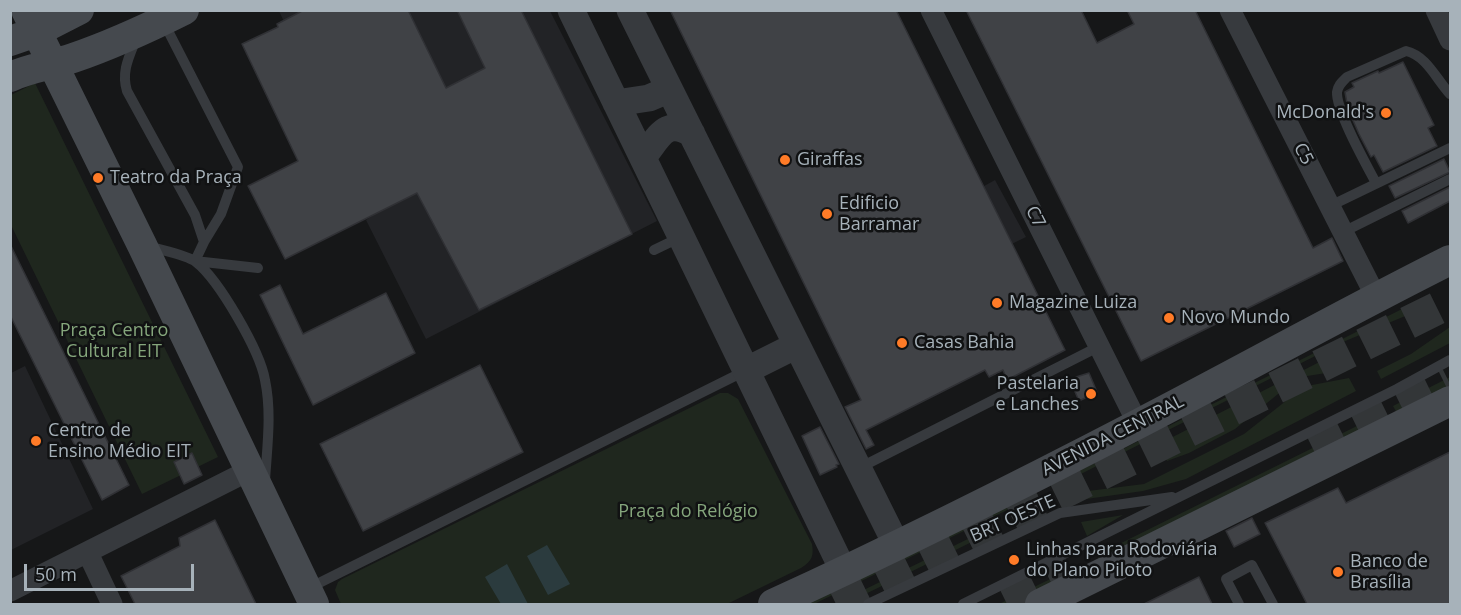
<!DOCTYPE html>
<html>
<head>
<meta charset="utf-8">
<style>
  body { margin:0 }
  #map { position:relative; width:1461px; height:615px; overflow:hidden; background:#161718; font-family:"Open Sans",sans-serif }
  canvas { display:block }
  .frame { position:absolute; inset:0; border:12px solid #a7b2ba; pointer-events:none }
  .scale { position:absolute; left:24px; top:564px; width:170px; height:27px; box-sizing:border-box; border:3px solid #a7b2ba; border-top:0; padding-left:8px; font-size:18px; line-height:21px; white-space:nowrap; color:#a7b2ba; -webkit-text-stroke:4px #111213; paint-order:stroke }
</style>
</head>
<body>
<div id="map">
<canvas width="1461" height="615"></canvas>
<div class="frame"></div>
<div class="scale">50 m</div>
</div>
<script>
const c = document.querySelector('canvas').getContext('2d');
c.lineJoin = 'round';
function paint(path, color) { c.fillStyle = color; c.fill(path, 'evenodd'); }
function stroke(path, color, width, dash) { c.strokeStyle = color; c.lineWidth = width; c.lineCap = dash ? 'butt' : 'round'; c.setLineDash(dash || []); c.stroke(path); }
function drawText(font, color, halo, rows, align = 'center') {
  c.font = font + ' "Open Sans",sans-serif'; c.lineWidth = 5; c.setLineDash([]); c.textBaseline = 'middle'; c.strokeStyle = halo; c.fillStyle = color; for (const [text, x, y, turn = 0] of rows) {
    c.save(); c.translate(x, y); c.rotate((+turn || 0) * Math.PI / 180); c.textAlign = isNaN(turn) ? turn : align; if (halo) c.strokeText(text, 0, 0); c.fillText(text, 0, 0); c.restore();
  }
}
paint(new Path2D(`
  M279,11H550L657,221L426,339L366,220L394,201L326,111Z
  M995,180L1026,237L979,260L948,206Z
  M25,366L93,509L11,550V373Z`), '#222326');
paint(new Path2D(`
  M35,83L218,457L142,494L11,225V95Z
  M1406,307L1410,314L1343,342L1061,484L1059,481Z
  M1450,327V343L1381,379L1377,371L1411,354Z
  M1337,353L1345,370L1301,377L1294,381L1235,429L1189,453L1167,461L1159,444Z
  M1450,377V390L1398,415L1393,406Z
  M1349,378L1356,391L1186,479L1143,491L1072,501L1088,491L1144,484L1244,434L1301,389L1312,385Z
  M720,393H728L738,399L812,544C814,556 812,561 801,568L727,604H341L335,590L338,582L342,579Z
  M1369,420L1372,427L1100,562L1097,555Z
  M1036,492L1038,495L814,604H806Z
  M1123,515L1087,536L1081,522Z
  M976,535L982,537L845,604H835Z
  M1073,568L1076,573L1013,604H999Z`), '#1f271e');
paint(new Path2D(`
  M547,545L570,584L548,595L527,556Z
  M507,564L528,604H501L485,577Z`), '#2b3b3e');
const building = new Path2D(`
  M304,10H408L446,88L485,68L457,10H521L632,234L479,310L417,193L285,259L248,186L298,161L242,44L278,27L277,24Z
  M670,10H896L1065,350L1007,380L1003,370L989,377L985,370L866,430L874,445L866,449L845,407L861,400Z
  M966,10H1081L1097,43L1134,24L1127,10H1195L1313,248L1332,238L1343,261L1141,361Z
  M1403,62L1434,125L1428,128L1437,146L1383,172L1374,155L1371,157L1359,134L1348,109L1345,92L1354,87L1352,83L1378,71L1379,73Z
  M1444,159L1450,172L1395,198L1389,186Z
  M1450,187V201L1408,223L1402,211Z
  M10,244L129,485L102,500L10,315Z
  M280,285L303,334L386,293L415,353L313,405L260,295Z
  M480,365L523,452L363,531L320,444Z
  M1089,373L1097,392L1079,401L1073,387L1076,377Z
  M820,427L839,464L836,465L837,467L820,475L802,436Z
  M1450,452V604H1307L1265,523L1338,488L1346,503Z
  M192,453L202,475L184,484L174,462Z
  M1252,518L1260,534L1234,547L1226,531Z
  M215,520L256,604H135L121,576L180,546L179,538Z
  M1199,577L1212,604H1144Z`);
paint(building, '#404246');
stroke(building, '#303135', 1.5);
stroke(new Path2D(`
  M1314,451L1450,384
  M836,604L1450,302
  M1007,604L1072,572`), '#333638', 33, [33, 16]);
stroke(new Path2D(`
  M163,21L238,167L221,214L204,242
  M136,39C129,57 121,72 127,91L195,215L204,242L195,261L258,268
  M1376,183C1366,164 1336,111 1337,92C1338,85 1342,82 1347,77L1406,51C1427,56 1436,79 1450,94
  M1330,206L1450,148
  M1343,232L1450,179
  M148,246C160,250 187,255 196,262C219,280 260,351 265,380C272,413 267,447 265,481
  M654,250L681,237
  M859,468L1100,346
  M309,588L747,370
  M868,604L1060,513L1172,497
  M963,604L1397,389L1450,360
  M1239,604L1226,579L1252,565L1273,604`), '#373a3e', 10);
stroke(new Path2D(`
  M931,10L1138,424
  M1230,10L1376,297
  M1436,10L1450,40
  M88,553L112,604
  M10,591L250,470`), '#373a3e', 21);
stroke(new Path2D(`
  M571,10L844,572
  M630,10L897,546
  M616,103L649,98L663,92L666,83
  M643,157C659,138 665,117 692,134
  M747,370L797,345`), '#373a3e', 27);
stroke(new Path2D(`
  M26,10L142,245L314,604
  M10,41L36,32L79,10
  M10,77C30,68 52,65 73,58C111,45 148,28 184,10
  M773,604C897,547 1019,486 1140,423C1244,369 1346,312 1450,260
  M1040,604L1450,401`), '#45494e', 30);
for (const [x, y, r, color] of [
  [1386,113,6,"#ff7b27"],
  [785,160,6,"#ff7b27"],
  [98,178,6,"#ff7b27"],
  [827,214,6,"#ff7b27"],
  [997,303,6,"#ff7b27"],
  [1169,318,6,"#ff7b27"],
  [902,343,6,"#ff7b27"],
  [1091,394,6,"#ff7b27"],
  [36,441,6,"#ff7b27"],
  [1014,560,6,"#ff7b27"],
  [1338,572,6,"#ff7b27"]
]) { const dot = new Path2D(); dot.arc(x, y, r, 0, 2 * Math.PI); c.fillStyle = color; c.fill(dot); stroke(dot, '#111213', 2); }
drawText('18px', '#a7b2ba', '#111213', [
  ["McDonald's",1374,113,"right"],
  ["Giraffas",797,160],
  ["Teatro da Praça",110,178],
  ["Edificio",839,204],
  ["Barramar",839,225],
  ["Magazine Luiza",1009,303],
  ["Novo Mundo",1181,318],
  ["Casas Bahia",914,343],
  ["Pastelaria",1079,384,"right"],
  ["e Lanches",1079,405,"right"],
  ["Centro de",48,431],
  ["Ensino Médio EIT",48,452],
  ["Linhas para Rodoviária",1026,550],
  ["do Plano Piloto",1026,571],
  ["Banco de",1350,562],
  ["Brasília",1350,583]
], 'left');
drawText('18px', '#a7b2ba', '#111213', [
  ["C5",1303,154,63],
  ["C7",1035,217,63],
  ["AVENIDA CENTRAL",1113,436,-27],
  ["BRT OESTE",1013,519,-24]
]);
drawText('18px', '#85a67c', '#111213', [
  ["Praça Centro",114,331],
  ["Cultural EIT",114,352],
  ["Praça do Relógio",688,512]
]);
</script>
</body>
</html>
